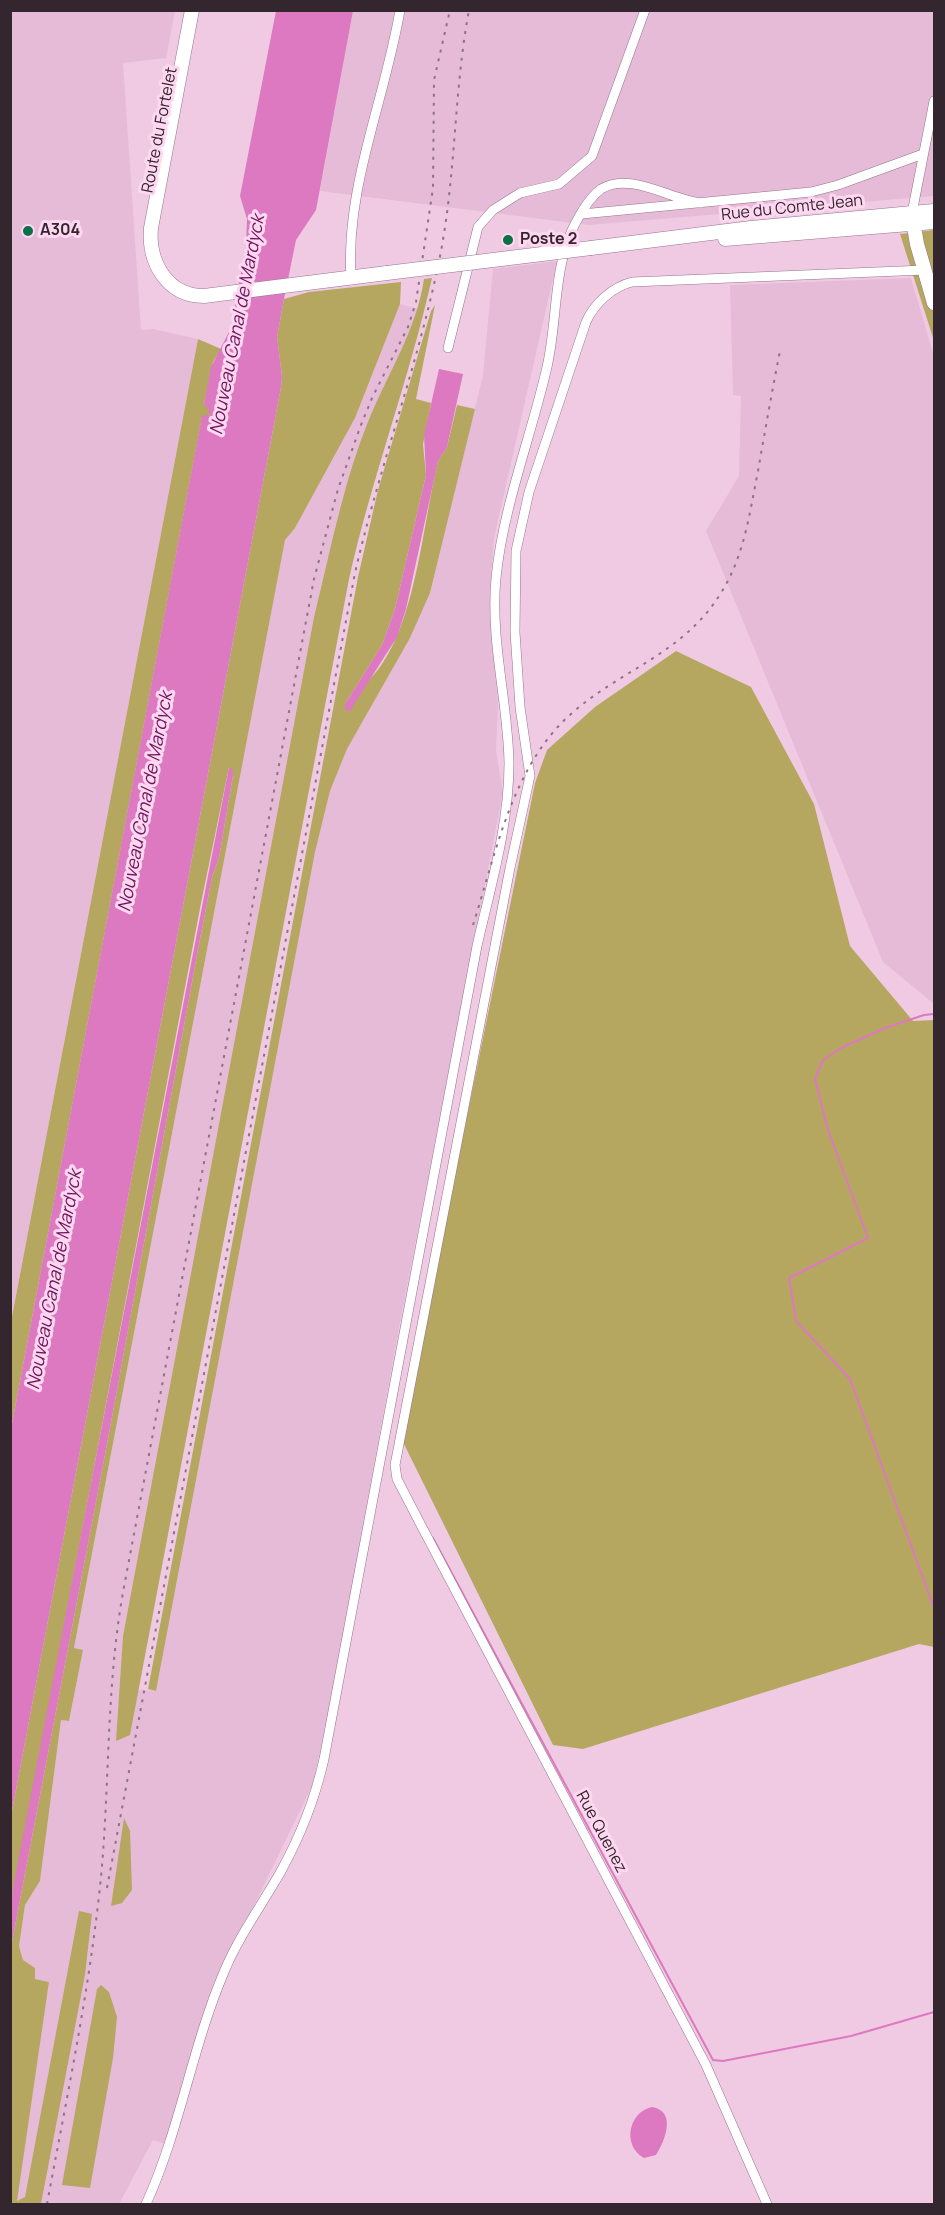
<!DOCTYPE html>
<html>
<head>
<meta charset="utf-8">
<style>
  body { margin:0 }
  #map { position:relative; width:945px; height:2215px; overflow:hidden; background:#f0cae3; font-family:Manrope,sans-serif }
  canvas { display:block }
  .frame { position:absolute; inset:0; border:12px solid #34262f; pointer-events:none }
</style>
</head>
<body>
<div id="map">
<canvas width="945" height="2215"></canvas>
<div class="frame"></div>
</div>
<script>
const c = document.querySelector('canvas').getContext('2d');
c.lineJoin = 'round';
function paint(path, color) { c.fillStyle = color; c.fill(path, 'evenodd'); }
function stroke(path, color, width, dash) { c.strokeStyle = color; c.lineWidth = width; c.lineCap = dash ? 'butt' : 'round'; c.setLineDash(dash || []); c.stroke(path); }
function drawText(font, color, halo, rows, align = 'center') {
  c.font = font + ' Manrope,sans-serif'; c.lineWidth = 6; c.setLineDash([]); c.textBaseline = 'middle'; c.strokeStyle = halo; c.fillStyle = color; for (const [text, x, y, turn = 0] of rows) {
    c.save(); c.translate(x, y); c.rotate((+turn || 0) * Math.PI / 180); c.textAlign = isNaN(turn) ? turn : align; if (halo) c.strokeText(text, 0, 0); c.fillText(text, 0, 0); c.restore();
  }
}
paint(new Path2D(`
  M11,11H175L166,58L123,63L141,330L153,329L198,339L11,1322Z
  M353,11H934V196L589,225L320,191Z
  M557,261L494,538L490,590L491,625L498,703L496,751L503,792L400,1322L326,1727L312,1786L211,1994L165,2144L153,2140L119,2204H41L85,1975L92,1914L25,2198L16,2202L49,1982L35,1979V1968L23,1960L19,1946L25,1905L40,1881L61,1720L69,1721L83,1650L74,1648L285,539L295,528L355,418L400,304L418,309L413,327L366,427L342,499L314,617L123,1636L117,1740L130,1734L138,1690L156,1691L315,851L330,791L347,749L410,638L430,593L483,375L493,269Z
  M911,278L934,356V1004L883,962L706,531L739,476L741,396L733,395L730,285Z`), '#e6bbd7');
paint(new Path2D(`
  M934,230V341L900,234Z
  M432,278C409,380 372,477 349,579L130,1735L116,1741L123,1636L314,617C330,553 342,488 366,427C385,377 416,333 424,279Z
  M401,282L400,304L355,418L295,528L285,540L74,1648L83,1650L69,1721L61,1720L40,1881L25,1905L19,1946L23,1960L35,1968V1979L49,1982L17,2201L25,2197L79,1911L92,1914L85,1975L41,2204H11V1947L107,1444L199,944L212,877L219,858L233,775L229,767L201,903L11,1905V1816L281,387L282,377L277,337L284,299L309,292Z
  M435,305L416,399L431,403L423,444L426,475L395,609L382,645L345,704C357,691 372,679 382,664C417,612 423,523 438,461L447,447L457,405L475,409L430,593L410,638L347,749L330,791L315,852L156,1691L148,1689L358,577L378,490L431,311Z
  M198,339L221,349L213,362L204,404L211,411V414L202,417L11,1429V1322Z
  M676,651L751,687L814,804L850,946L913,1021L934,1020V1647L919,1644L583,1749L553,1745L399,1434L423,1299L460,1151L535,783L547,750L595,707Z
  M124,1818L130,1831L132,1890L122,1903L111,1906Z
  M101,1985L109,1992L117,2017L113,2058L90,2188L62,2185L97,1989Z`), '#b5a760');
paint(new Path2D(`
  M276,11H353L316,210L296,240L284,299L277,337L282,377L281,387L11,1816V1429L202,416L211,414L204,404L211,367L231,328L246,245L247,219L240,196Z
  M439,369L463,374L447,447L438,461L406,609L397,637L350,711L345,710V704L382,645L395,609L426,475L424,435Z
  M229,767L232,768L233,775L219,858L212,877L199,944L107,1444L11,1947V1905L14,1882Z
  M652,2107C677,2111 665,2141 656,2155L644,2158C622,2146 628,2112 652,2107Z`), '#dc79c0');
stroke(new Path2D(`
  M934,1014L924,1015L885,1028L841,1048L823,1060L815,1079L828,1130L868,1238L789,1278L796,1321L850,1379L934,1608
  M433,1538L713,2060L723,2061L851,2036L934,2012`), '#dc79c0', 2);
const street = new Path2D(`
  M912,213L934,101
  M582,214L811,192L838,185L923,154
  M351,279C345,187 385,100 400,10
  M448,348L478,227L493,210L520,193L559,184L592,156L645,10
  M146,2204C180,2130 192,2047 224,1972C239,1936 261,1906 280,1873C300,1837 315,1799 324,1759L477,946C491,885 509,825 509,763C508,702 490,640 496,578C503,507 531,437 547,367C556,328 554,285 566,246C571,229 586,200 601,189C630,171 671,200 701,203
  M767,2204L706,2065L423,1529L397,1479L395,1465L510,868L530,776L520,707L515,632L516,551L529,492L586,322C594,304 612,287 632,282L925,270`);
const secondary = new Path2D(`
  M192,10L151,228C148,262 167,296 204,296L387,273
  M912,215L917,244L934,303
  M725,239L934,222
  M591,248L751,228L934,211`);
stroke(street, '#96748b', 10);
stroke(secondary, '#96748b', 15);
stroke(street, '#fff', 9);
stroke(secondary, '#fff', 14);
stroke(new Path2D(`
  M473,925C496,853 512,766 571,714C620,670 681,655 719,596C744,558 749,516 758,471C765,431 772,391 780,351
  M107,1888L355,573C380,464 420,360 441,251C456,171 454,90 469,10
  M47,2204C67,2096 90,1987 101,1877C110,1781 106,1683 124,1587L314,579L338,489L361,425L372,398L408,327L416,302L433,188L434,80L450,10`), '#8d7384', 2, [3, 6]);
const secondaryBridge = new Path2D(`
  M387,273L591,248`);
stroke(secondaryBridge, '#96748b', 15, []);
stroke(secondaryBridge, '#fff', 14);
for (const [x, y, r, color] of [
  [28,231,6,"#0c7047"],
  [508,240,6,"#0c7047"]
]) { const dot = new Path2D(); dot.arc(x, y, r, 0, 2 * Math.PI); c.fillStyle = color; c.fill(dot); stroke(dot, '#fed7f1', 2); }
drawText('16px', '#34262f', '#fed7f1', [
  ["Route du Fortelet",160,130,-79],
  ["Rue du Comte Jean",792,208,-6],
  ["Rue Quenez",601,1832,62]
]);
drawText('bold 16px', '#34262f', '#fed7f1', [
  ["A304",40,231],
  ["Poste 2",520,240]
], 'left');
drawText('italic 18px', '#6e155b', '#fed7f1', [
  ["Nouveau Canal de Mardyck",238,325,-79],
  ["Nouveau Canal de Mardyck",146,802,-79],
  ["Nouveau Canal de Mardyck",55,1280,-79]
]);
</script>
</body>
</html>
